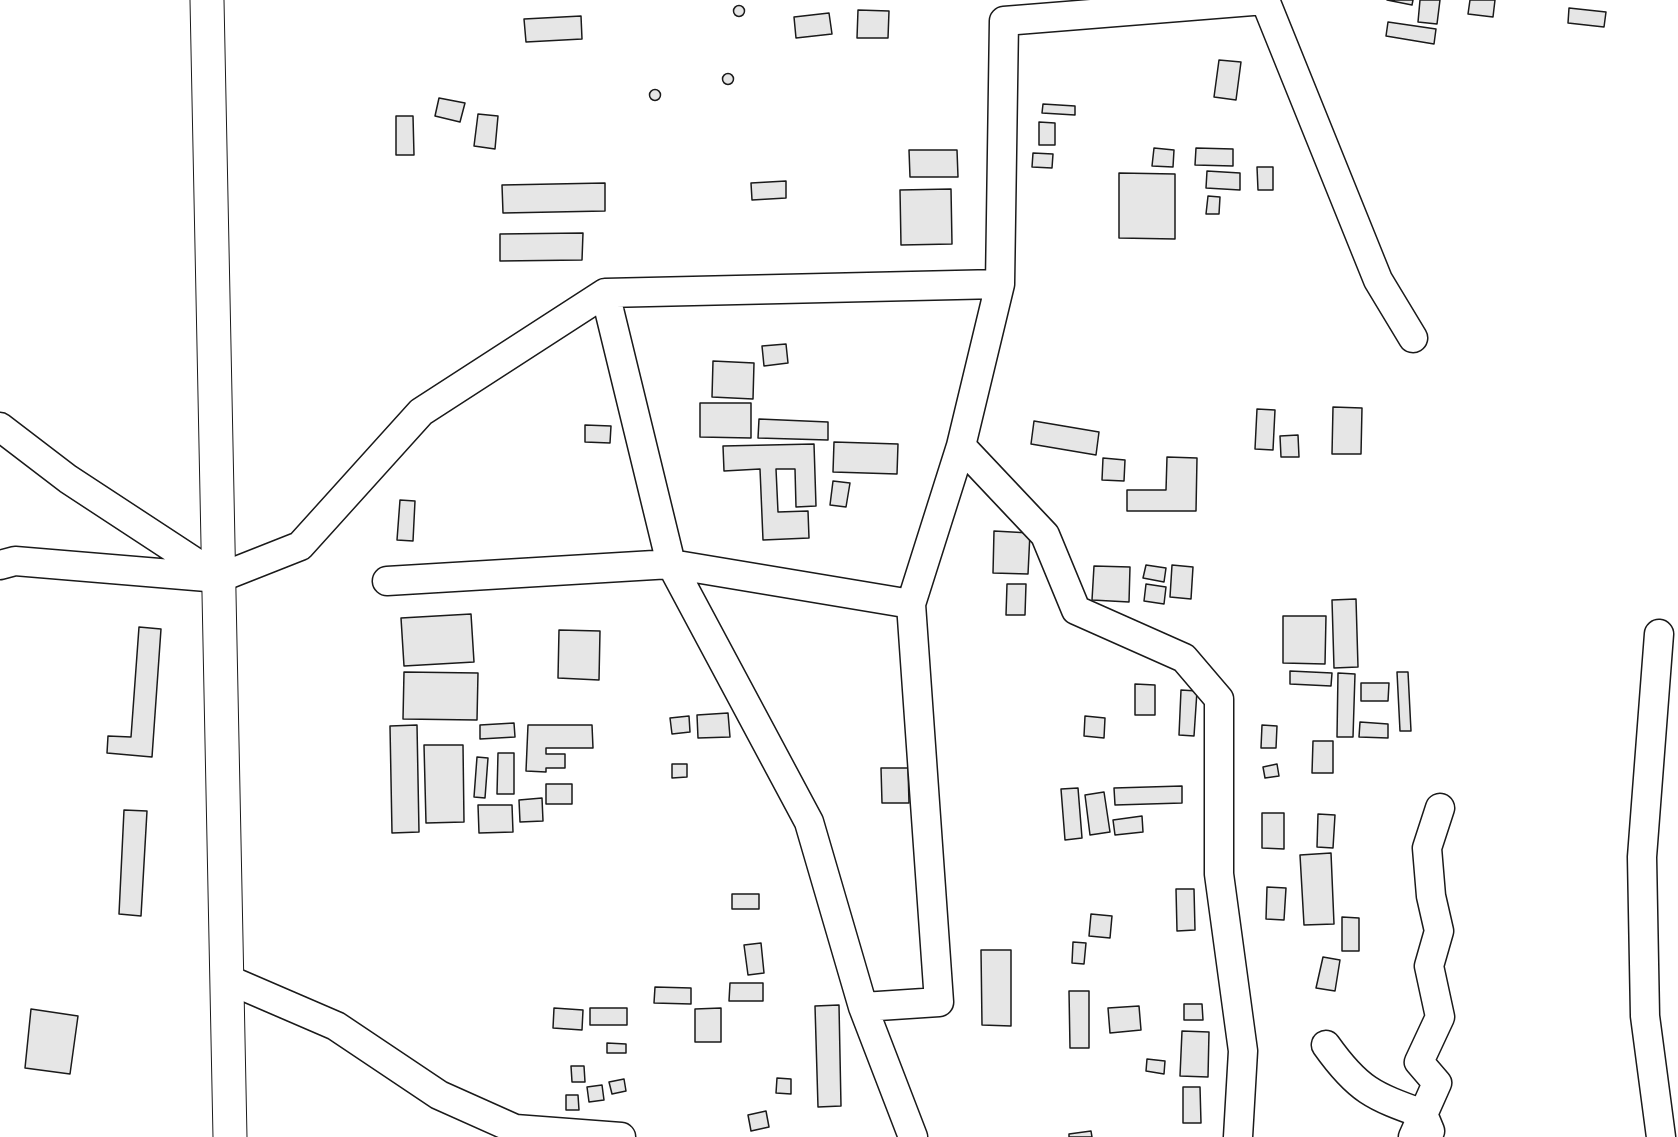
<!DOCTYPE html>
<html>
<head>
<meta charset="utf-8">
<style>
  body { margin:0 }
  canvas { display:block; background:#fff }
</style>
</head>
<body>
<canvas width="1678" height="1137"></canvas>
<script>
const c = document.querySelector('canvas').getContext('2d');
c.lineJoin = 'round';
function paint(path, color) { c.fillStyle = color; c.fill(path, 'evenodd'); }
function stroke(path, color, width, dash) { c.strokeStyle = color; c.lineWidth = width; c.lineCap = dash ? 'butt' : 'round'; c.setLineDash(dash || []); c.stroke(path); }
const building = new Path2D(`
  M1387,0H1413L1412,5Z
  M1420,0H1440L1437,24L1418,22Z
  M1470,0H1495L1493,17L1468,14Z
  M733.5 11a5.5 5.5 0 1 1 11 0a5.5 5.5 0 1 1-11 0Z
  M1569,8L1606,12L1604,27L1568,23Z
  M858,10L889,11L888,38H857Z
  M829,13L832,34L796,38L794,17Z
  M581,16L582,39L526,42L524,19Z
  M1388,22L1436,29L1434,44L1386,36Z
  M1219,60L1241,62L1236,100L1214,97Z
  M722.5 79a5.5 5.5 0 1 1 11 0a5.5 5.5 0 1 1-11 0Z
  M649.5 95a5.5 5.5 0 1 1 11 0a5.5 5.5 0 1 1-11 0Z
  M439,98L465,103L460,122L435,116Z
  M1043,104L1075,106V115L1042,113Z
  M478,114L498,116L495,149L474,146Z
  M396,116H413L414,155H396Z
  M1039,122L1055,123V145H1039Z
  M1154,148L1174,150L1173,167L1152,166Z
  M1196,148L1233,149V166L1195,165Z
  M909,150H957L958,177H910Z
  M1033,153L1053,154L1052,168L1032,167Z
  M1257,167H1273V190H1258Z
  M1207,171L1240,173V190L1206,188Z
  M1119,173L1175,174V239L1119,238Z
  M786,181V198L752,200L751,183Z
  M605,183V211L503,213L502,185Z
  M951,189L952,244L901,245L900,190Z
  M1208,196L1220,197L1219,214H1206Z
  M583,233L582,260L500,261V234Z
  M786,344L788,363L764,366L762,346Z
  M713,361L754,363L753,399L712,397Z
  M700,403H751V438L700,437Z
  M1333,407L1362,408L1361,454H1332Z
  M1257,409L1275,410L1273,450L1255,449Z
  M759,419L828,422V440L758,438Z
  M1034,421L1099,432L1096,455L1031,444Z
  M585,425L611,426L610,443L585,442Z
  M1298,435L1299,457H1281L1280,436Z
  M834,442L898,444L897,474L833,472Z
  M814,444L816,506L796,507L795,469H776L778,512L808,511L809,538L763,540L760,469L724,471L723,446Z
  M1167,457L1197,458L1196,511H1127V490H1166Z
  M1103,458L1125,460L1124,481L1102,480Z
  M833,481L850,483L846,507L830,505Z
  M400,500L415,501L413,541L397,540Z
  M994,531L1030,533L1028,574L993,573Z
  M1146,565L1166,568L1164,582L1143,578Z
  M1172,565L1193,567L1191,599L1170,597Z
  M1094,566L1130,567L1129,602L1092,600Z
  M1007,584H1026L1025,615H1006Z
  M1146,584L1166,587L1164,604L1144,601Z
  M1356,599L1358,667L1334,668L1332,600Z
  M471,614L474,662L404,666L401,618Z
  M1283,616H1326L1325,664L1283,663Z
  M139,627L161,629L152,757L107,753L108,736L131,737Z
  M559,630L600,631L599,680L558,678Z
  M1290,671L1332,673L1331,686L1290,684Z
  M404,672L478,673L477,720L403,719Z
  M1397,672H1408L1411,731H1400Z
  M1338,673L1355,674L1353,737H1337Z
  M1361,683H1389L1388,701H1361Z
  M1135,684L1155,685V715H1135Z
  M1181,690L1197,691L1194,736L1179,735Z
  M728,713L730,737L698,738L697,715Z
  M689,716L690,732L672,734L670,718Z
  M1085,716L1105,718L1104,738L1084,736Z
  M1360,722L1388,724V738L1359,737Z
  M514,723L515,737L480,739V725Z
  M417,725L419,832L392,833L390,726Z
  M528,725H592L593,748H546V754H565V768H546V772L526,771Z
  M1262,725L1277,726L1276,748H1261Z
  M1313,741H1333V773H1312Z
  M424,745H463L464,822L426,823Z
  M498,753H514V794H497Z
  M477,757L488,758L485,798L474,797Z
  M672,764H687V777L672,778Z
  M1277,764L1279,776L1265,778L1263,767Z
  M881,768H908L909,803H882Z
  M546,784H572V804H546Z
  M1182,786V803L1115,805L1114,788Z
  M1078,788L1082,838L1065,840L1061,789Z
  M1104,792L1110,832L1090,835L1085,795Z
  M542,798L543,821L520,822L519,800Z
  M478,805H512L513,832L479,833Z
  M124,810L147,811L141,916L119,914Z
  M1262,813H1284V849L1262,848Z
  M1318,814L1335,815L1333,848L1317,847Z
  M1142,816L1143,832L1115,835L1113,820Z
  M1331,853L1334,924L1304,925L1300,855Z
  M1267,887L1286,888L1284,920L1266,919Z
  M1176,889H1194L1195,930L1177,931Z
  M732,894H759V909H732Z
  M1091,914L1112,916L1110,938L1089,936Z
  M1342,917L1359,918V951H1342Z
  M1073,942L1086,943L1084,964L1072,963Z
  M761,943L764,973L748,975L744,945Z
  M981,950H1011V1026L982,1025Z
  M1323,957L1340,960L1335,991L1316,988Z
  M730,983H763V1001H729Z
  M655,987L691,988V1004L654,1003Z
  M1069,991H1089V1048H1070Z
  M1184,1004H1202L1203,1020H1184Z
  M839,1005L841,1106L818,1107L815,1006Z
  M1139,1006L1141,1030L1110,1033L1108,1008Z
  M554,1008L583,1010L582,1030L553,1028Z
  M590,1008H627V1025H590Z
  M721,1008V1042H695V1009Z
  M31,1009L78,1016L70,1074L25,1068Z
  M1182,1031L1209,1032L1208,1077L1180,1076Z
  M607,1043L626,1044V1053H607Z
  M1147,1059L1165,1061L1164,1074L1146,1071Z
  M571,1066H584L585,1082H572Z
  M777,1078L791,1079V1094L776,1093Z
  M624,1079L626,1091L612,1094L609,1082Z
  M602,1085L604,1100L589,1102L587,1087Z
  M1183,1087H1200L1201,1123H1183Z
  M566,1095H578L579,1110H566Z
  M766,1111L769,1127L751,1131L748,1115Z
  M1091,1131L1092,1137H1069V1134Z`);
paint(building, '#e6e6e6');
stroke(building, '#1a1a1a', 1.5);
const street = new Path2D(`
  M605,293L671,564L911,604L961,446L1000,284
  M0,427L68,479L219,578L15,561L0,565
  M961,446L1045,535L1076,610L1184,658L1219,699V874L1243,1051L1238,1137
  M219,578L300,546L421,412L605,293L1000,284L1004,21L1265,0L1378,280L1413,338
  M387,581L671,564L809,822L863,1007L913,1137
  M1659,634L1642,857L1645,1016L1661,1137
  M227,979L336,1026L439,1095L515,1129L621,1137
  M863,1007L939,1002L911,604
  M1326,1045C1358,1090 1373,1096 1423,1114L1430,1131
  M1413,1137L1437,1083L1419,1062L1440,1017L1429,966L1439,931L1431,896L1427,848L1440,808`);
const secondary = new Path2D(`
  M207,0L230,1137`);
stroke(street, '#1a1a1a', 31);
stroke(secondary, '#1a1a1a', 35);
stroke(street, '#fff', 28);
stroke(secondary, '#fff', 33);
</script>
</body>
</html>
